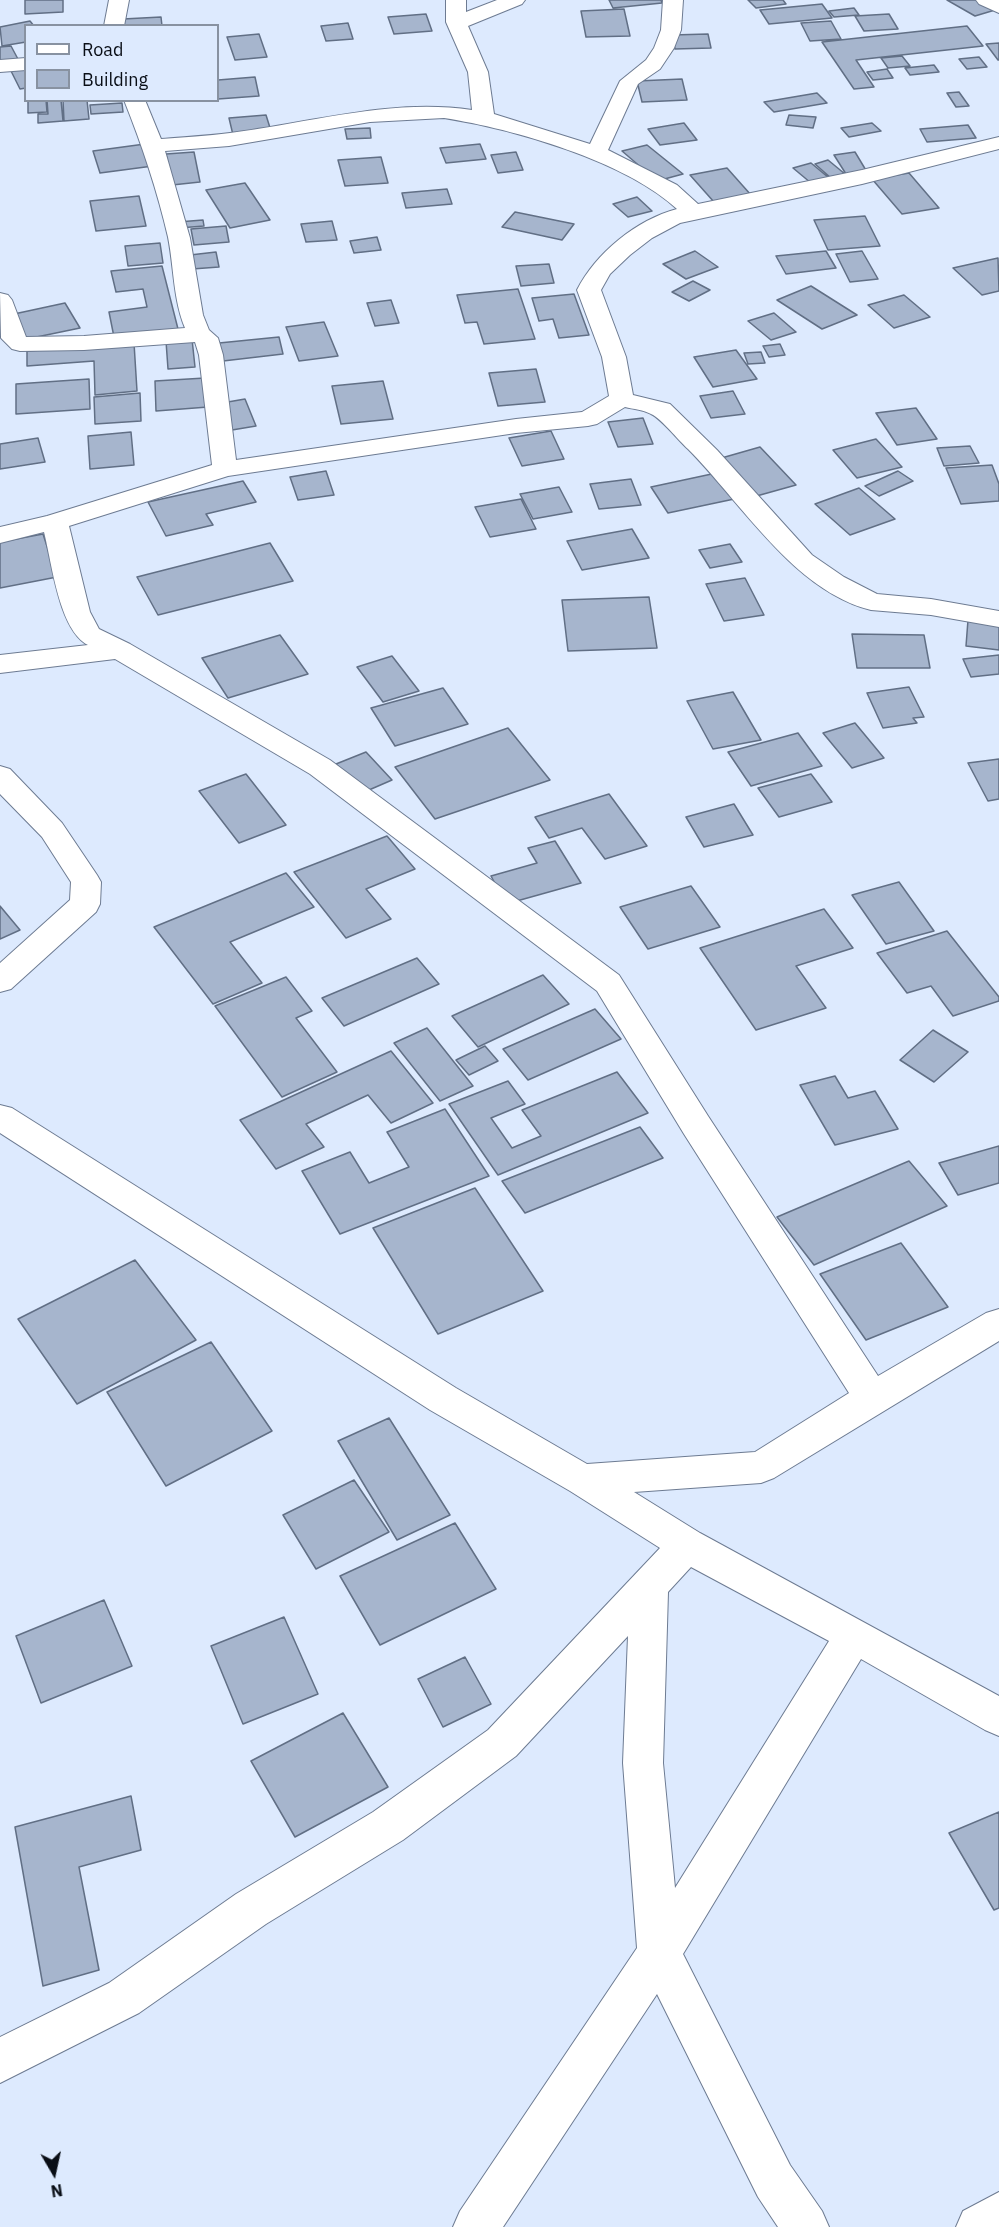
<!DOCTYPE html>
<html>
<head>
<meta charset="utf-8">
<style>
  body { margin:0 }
  #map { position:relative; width:999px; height:2227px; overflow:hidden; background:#ddeafe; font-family:"IBM Plex Sans",sans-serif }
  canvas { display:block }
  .legend { position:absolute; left:24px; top:24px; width:195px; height:78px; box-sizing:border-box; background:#ddeafe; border:2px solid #8892a1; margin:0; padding:8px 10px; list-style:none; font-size:18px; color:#090e16 }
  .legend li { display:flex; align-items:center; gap:12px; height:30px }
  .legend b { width:30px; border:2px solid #8892a1 }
  .north { position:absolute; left:24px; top:2143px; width:60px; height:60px; -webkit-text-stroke:4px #ddeafe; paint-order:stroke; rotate:171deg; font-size:16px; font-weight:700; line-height:24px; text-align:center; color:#090e16 }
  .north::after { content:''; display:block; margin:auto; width:21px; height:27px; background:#090e16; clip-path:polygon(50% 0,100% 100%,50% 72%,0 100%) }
</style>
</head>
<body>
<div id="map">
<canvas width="999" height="2227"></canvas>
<ul class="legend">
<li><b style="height:8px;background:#fff"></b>Road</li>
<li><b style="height:16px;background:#a6b5cd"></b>Building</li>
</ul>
<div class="north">N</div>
</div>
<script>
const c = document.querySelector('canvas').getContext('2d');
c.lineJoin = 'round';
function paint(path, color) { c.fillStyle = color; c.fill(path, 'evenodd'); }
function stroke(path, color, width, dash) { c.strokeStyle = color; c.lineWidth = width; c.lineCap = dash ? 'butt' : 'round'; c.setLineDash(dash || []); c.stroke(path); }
const building = new Path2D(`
  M25,0H63V12L25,14Z
  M609,0H661L662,3L613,8Z
  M748,0H783L786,4L756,8Z
  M947,0H978L995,10L975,16Z
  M822,4L832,18L769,24L760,10Z
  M854,8L859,15L834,17L829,11Z
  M624,9L630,36L586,37L581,11Z
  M426,14L432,31L394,34L388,17Z
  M889,14L898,29L864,31L855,16Z
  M161,17L162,26H123V19Z
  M30,21L34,26H26V42L2,46L0,27Z
  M831,21L841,39L810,41L801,23Z
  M348,23L353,39L326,41L321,26Z
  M967,26L983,46L856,60L874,87L854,89L822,42Z
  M259,34L267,57L235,60L227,37Z
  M708,34L711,48L675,49L672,35Z
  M999,43V60H998L986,44Z
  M11,46L19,61L0,64V47Z
  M902,56L910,66L888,68L881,58Z
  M979,57L987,67L967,69L959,59Z
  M934,65L939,72L910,75L905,68Z
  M26,67V88L20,89L10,69Z
  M887,69L893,78L873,80L867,72Z
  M255,77L259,96L218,99V80Z
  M682,79L687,100L642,102L637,81Z
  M959,92L969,106L956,107L947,93Z
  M817,93L827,103L774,112L764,102Z
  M28,100H46L47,112L28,113Z
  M47,100H61L63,121L38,123V114H48Z
  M63,100H87L89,119L64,121Z
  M122,103L123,112L91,114L90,105Z
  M266,115L271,131L233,135L229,118Z
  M789,115L816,117L813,128L786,125Z
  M684,123L697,140L660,145L648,129Z
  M872,123L881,131L849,137L841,128Z
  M968,125L976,138L927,142L920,129Z
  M370,128L371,138L347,139L345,129Z
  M145,144L153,166L100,173L93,151Z
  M480,144L486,159L446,163L440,148Z
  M647,145L683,174L657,181L622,151Z
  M194,152L200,182L172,185L166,154Z
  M516,152L523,170L498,173L491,155Z
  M855,152L867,172L846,174L834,155Z
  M381,157L388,183L345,186L338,160Z
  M828,160L845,174L831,178L815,164Z
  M811,163L829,178L811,183L793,168Z
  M727,168L751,195L714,202L690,175Z
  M909,173L939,208L902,214L872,179Z
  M245,183L270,220L230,228L206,190Z
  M447,189L452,204L406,208L402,193Z
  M139,196L146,226L96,231L90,201Z
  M637,197L652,211L628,217L613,204Z
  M515,212L574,224L562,240L502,227Z
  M865,216L880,246L828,250L814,220Z
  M203,220L204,226L179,228L178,222Z
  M332,221L337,240L306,242L301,224Z
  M226,226L229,242L194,245L191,229Z
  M377,237L381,250L354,253L350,241Z
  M160,243L163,263L128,266L125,246Z
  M695,251L718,267L686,279L663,264Z
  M826,251L836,268L786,274L776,256Z
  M862,251L878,279L850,282L836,254Z
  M216,252L219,267L192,269L190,255Z
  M998,258L999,291L982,295L953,268Z
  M549,264L554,283L521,286L516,266Z
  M162,266L178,329L114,337L109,312L147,307L143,289L116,292L111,271Z
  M693,281L710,290L689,301L672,292Z
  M811,286L857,315L822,329L777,300Z
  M518,289L535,339L484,344L477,322L465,323L457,295Z
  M574,294L589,335L559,338L553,319L539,321L532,298Z
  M904,295L930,317L894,328L868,305Z
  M391,300L399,323L375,326L367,303Z
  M65,303L80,328L27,339L14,314Z
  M774,313L796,332L771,340L748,321Z
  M324,322L338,356L299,361L286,327Z
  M279,337L283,354L223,361L219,343Z
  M192,339L195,367L168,369L166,341Z
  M134,343L137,391L95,395L94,361L27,366V351Z
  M780,344L785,355L769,357L763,346Z
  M736,350L757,379L713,387L694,357Z
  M761,352L765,363L748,364L744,353Z
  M536,369L545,402L498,406L489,373Z
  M205,378L208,407L156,411L155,381Z
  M89,379L90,409L16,414V384Z
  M383,381L393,419L341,424L332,386Z
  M733,391L745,414L711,418L700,396Z
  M140,393L141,421L95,424L94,397Z
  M245,399L256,426L232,430L222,403Z
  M916,408L937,439L897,445L876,413Z
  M643,418L653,444L618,447L608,422Z
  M551,431L564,459L522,466L509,438Z
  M131,432L134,465L90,469L88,436Z
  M38,438L45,462L0,469V444Z
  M876,439L902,467L857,478L833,450Z
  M970,446L979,463L944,466L937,448Z
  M760,447L796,485L753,497L718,459Z
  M992,465L999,484V501L961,504L946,468Z
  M326,471L334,495L298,500L290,477Z
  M898,471L913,481L879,496L865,486Z
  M721,472L739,498L668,513L651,487Z
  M631,479L641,505L599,509L590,484Z
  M243,481L256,502L206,514L213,525L166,536L148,502Z
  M559,487L572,512L533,519L520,494Z
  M859,488L895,519L850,535L815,504Z
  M521,499L536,529L490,537L475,507Z
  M632,529L649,558L582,570L567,541Z
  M43,534L57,577L0,588V542Z
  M270,543L293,581L158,615L137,577Z
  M730,544L742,562L710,568L699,550Z
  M745,578L764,615L724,621L706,584Z
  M649,597L657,648L568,651L562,600Z
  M968,620L999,623V650L966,646Z
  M852,634L924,635L930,668H857Z
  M280,635L308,674L228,698L202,658Z
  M999,655V674L971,677L963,659Z
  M392,656L419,691L383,702L357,667Z
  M909,687L924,717L913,718L917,723L883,728L867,693Z
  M443,688L468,724L395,746L371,708Z
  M733,692L761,740L713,749L687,701Z
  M855,723L884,758L852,768L823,733Z
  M508,728L550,780L435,819L395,767Z
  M798,733L822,766L751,786L728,752Z
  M366,752L392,780L362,793L336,764Z
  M999,759V799L988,801L968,763Z
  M246,774L286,825L239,843L199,791Z
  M811,774L832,802L779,817L758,788Z
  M609,794L647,846L605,859L582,828L549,838L535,817Z
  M734,804L753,835L704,847L686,817Z
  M387,836L415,869L366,889L391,919L346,938L294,872Z
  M555,841L581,883L506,904L491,876L537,863L528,848Z
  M286,873L314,907L230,942L262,983L213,1004L154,927Z
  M899,882L934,931L886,944L852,895Z
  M691,886L720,927L648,949L620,907Z
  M0,906L20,930L0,939Z
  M824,909L853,948L796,966L826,1008L756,1030L700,948Z
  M947,931L999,997V1001L953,1016L931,986L907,993L877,953Z
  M417,958L439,984L344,1026L322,998Z
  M543,975L569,1004L478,1047L452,1016Z
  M286,977L312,1011L296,1018L337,1072L282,1097L215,1006Z
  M595,1009L621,1039L528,1080L503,1049Z
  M427,1028L473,1086L440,1101L394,1043Z
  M933,1030L968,1052L934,1082L900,1060Z
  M485,1046L498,1061L469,1075L456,1060Z
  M391,1051L433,1103L391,1123L368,1095L306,1124L324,1147L276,1169L240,1120Z
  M617,1072L648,1113L498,1175L449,1104L508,1081L525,1104L491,1118L512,1148L541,1136L522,1110Z
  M835,1076L848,1098L875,1091L898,1129L835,1145L800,1085Z
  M445,1109L489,1176L340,1234L302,1171L350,1152L369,1183L409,1167L387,1132Z
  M640,1127L663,1158L525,1213L502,1181Z
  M999,1146V1183L958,1195L939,1163Z
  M909,1161L947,1206L814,1265L777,1217Z
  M475,1188L543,1291L438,1334L373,1228Z
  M901,1243L948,1307L866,1340L820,1274Z
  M135,1260L196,1340L77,1404L18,1319Z
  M211,1342L272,1431L166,1486L107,1392Z
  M389,1418L450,1515L397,1540L338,1441Z
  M354,1480L389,1532L316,1569L283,1515Z
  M455,1523L496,1589L380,1645L340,1576Z
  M104,1600L132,1666L41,1703L16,1636Z
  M284,1617L318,1694L243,1724L211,1646Z
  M465,1657L491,1704L443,1727L418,1679Z
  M343,1713L388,1787L295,1837L251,1761Z
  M131,1796L141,1850L79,1867L99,1970L43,1986L15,1827Z
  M999,1812V1908L994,1910L949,1833Z`);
paint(building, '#a6b5cd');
stroke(building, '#616f85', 1.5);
const minor = new Path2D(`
  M109,0H129L124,26H104Z
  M446,0H466V12L497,0H525L522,4L468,26L488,72L494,114L590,144L620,81L646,60L654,48L661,30L663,0H683L681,30L674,48L660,69L638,84L608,150L677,185L698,204L862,170L999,137V149L862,184L680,223L652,238L630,255L610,274L601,290L626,357L633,395L670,404L717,450L812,555L844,577L877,594L931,599L999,611V627L931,615L871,610C794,591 741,502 688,449C678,440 662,419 651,414C644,410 633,409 625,407L597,424L588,426L516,433L228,476L69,526L90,612L99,629L130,644L330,760L619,975L708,1116L878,1376L986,1313L999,1309V1341L774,1478L761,1483L634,1492L700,1533L999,1696V1736L985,1730L861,1659L683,1954L790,2165L822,2211L829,2227H778L758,2197L657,1994L503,2227H453L460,2211L637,1948L623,1763L628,1636L516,1756L403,1840L266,1924L139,2013L0,2083V2037L109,1983L236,1894L373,1812L488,1730L660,1548L570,1491L430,1410L0,1133V1105L12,1108L456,1388L587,1464L755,1452L849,1393L684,1134L597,991L310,774L115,659L0,673V655L88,645C59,630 52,563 44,532L0,543V527L47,516L212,465L199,355L195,342L84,350L20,351L12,349L1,338L0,293L8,295L12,300L26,337L84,336L185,328C173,299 174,267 168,237C157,190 142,145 124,100H145L161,139C184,137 207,136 230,133C310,123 391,98 472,110L468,72L446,22ZM444,118C514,129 625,161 677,209C636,220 596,253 577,290L602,357L609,396L582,412L516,419L236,460L223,355L218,338L209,330L203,315L190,238L165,151L229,146L370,122ZM691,1567L829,1641L675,1888L663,1763L668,1592Z
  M976,0H999V13L979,4Z
  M26,58V70L0,72V60Z
  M0,766L10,769L62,823L97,875L101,882L100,904L96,912L11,989L0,992V963L70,900L71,882L42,837L0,794Z
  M999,2192V2227H956L963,2211Z`);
stroke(minor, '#6d7b92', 2);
paint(minor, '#fff');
</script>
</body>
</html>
